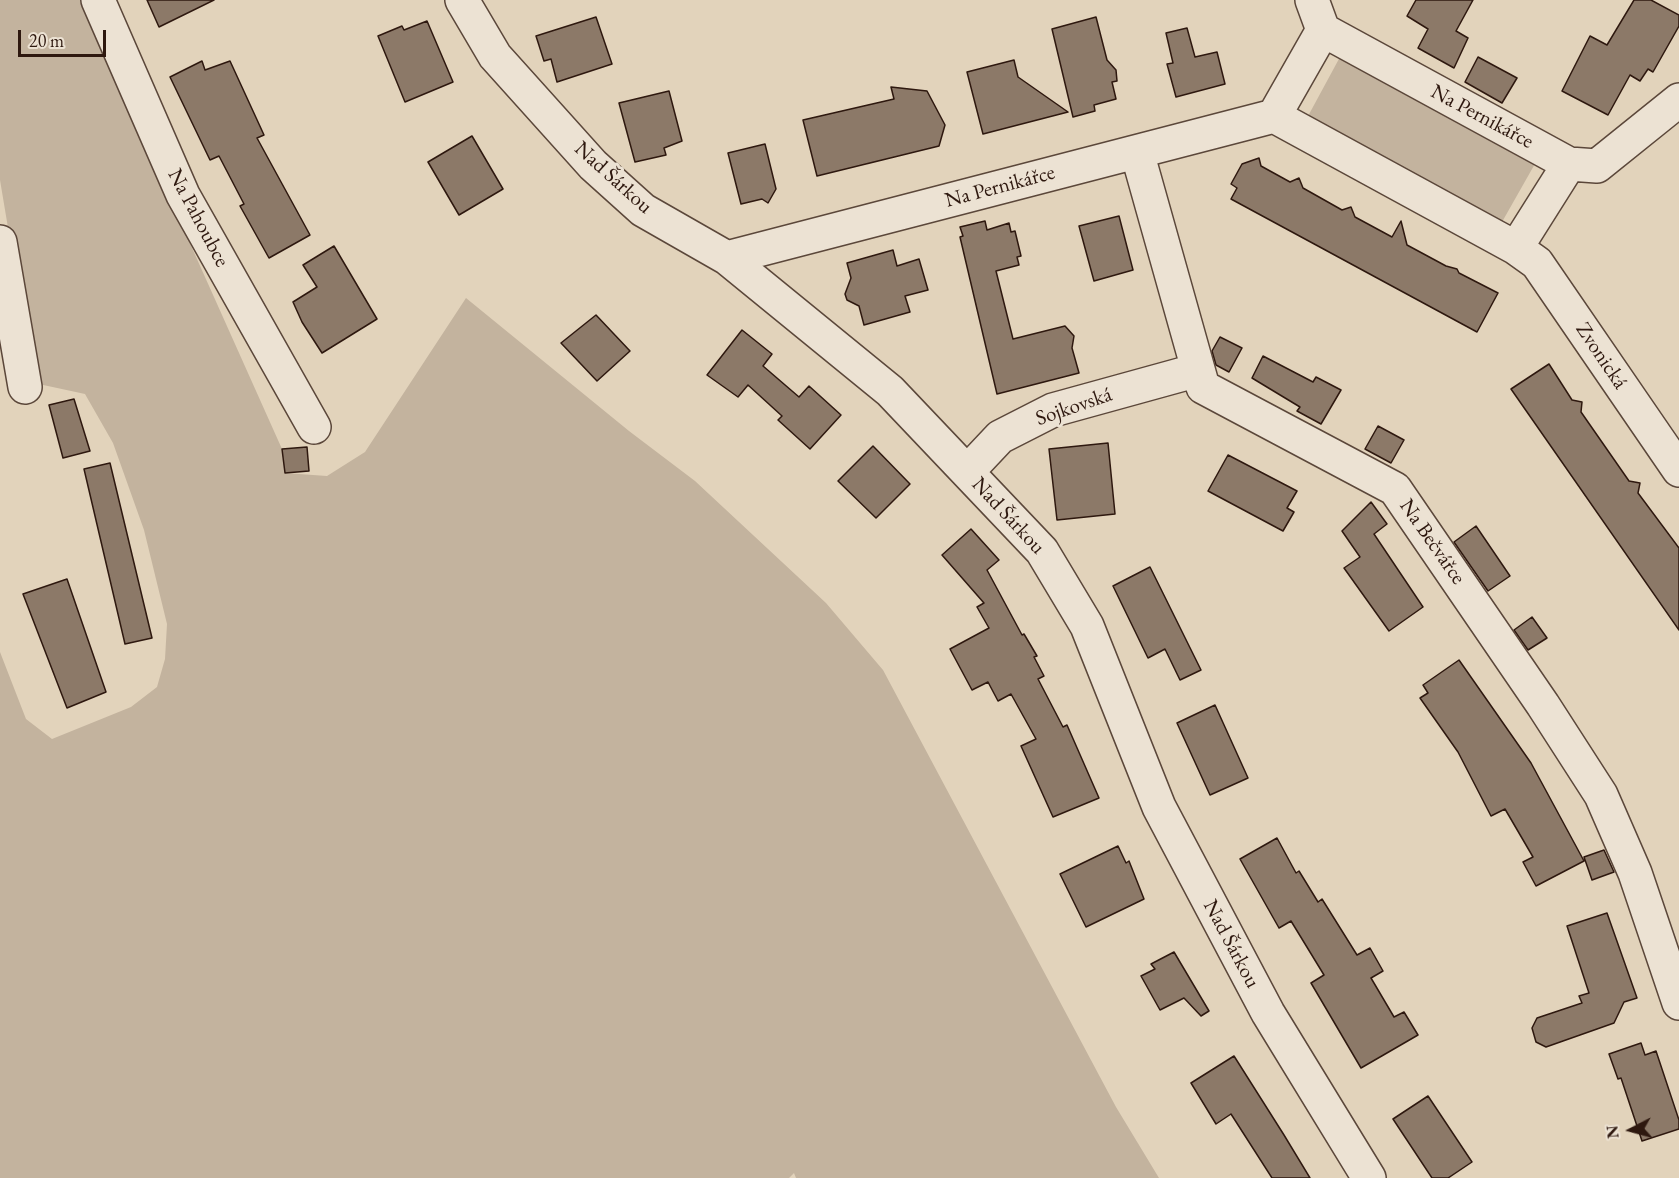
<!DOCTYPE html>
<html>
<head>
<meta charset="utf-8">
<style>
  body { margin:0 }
  #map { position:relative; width:1679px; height:1178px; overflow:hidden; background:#e2d3bb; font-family:"EB Garamond",serif }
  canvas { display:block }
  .north { position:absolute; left:1601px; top:1100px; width:60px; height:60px; -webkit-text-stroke:4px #ece2d3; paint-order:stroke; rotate:264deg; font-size:16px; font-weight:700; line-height:24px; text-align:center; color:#2e180f }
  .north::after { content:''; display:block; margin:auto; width:21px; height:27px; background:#2e180f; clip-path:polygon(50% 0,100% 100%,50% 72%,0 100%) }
  .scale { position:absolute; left:18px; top:30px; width:88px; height:27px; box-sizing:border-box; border:3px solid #2e180f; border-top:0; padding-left:8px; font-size:18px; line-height:21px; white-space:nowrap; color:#2e180f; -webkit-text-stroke:4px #ece2d3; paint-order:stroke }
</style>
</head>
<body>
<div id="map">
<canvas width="1679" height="1178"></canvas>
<div class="north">N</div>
<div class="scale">20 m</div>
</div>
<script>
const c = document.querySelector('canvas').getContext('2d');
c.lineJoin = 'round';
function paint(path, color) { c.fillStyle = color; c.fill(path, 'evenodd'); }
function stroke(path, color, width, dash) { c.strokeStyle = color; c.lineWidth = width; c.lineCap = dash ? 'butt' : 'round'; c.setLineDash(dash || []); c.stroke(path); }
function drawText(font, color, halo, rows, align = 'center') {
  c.font = font + ' "EB Garamond",serif'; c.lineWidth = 6; c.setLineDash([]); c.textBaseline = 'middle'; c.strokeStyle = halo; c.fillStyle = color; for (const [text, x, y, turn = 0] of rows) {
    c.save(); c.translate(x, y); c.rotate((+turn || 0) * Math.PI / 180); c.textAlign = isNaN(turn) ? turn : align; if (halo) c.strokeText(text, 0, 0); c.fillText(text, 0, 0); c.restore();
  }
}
paint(new Path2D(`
  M0,0H81L282,449L285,473L327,476L365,452L466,298L629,431L695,481L826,603L883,670L1116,1107L1159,1178H796L794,1173L789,1178H0V652L26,719L52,739L131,707L157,687L165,659L167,624L144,530L113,443L85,394L34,383L0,180Z
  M1340,57L1536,162L1502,222L1307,118Z`), '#c3b39e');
const building = new Path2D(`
  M147,0H214L159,27Z
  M1416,0H1473L1456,31L1468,38L1454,68L1418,48L1428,29L1407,16Z
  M1634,0H1651L1679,15V26L1653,72L1648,69L1640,81L1630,75L1608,115L1562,91L1590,36L1607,45Z
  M596,17L612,64L557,82L551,59L544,61L536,36Z
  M1096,17L1107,60L1116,70L1117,81L1112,82L1116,99L1094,105L1095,111L1073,117L1052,29Z
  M427,21L453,82L405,102L378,36L402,26L404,30Z
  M1187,28L1195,57L1217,52L1225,84L1176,97L1167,64L1173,63L1166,33Z
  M1478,57L1517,78L1502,103L1465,82Z
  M1014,60L1018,77L1068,112L983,134L967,72Z
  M202,61L205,70L230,61L264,135L257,138L310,235L269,258L240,206L244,204L219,156L210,160L170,77Z
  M891,87L927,91L945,125L939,146L817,176L803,120L894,99Z
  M669,91L682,141L664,148L666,155L635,162L619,103Z
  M472,136L503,189L459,215L428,162Z
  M765,144L776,189L768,203L762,199L741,204L728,153Z
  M1259,158L1261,166L1290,182L1299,178L1303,188L1342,210L1351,207L1355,217L1392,237L1401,221L1407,245L1446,266L1457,269L1459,273L1498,293L1477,332L1231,199L1237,188L1231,184L1242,164Z
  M1119,216L1133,270L1094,281L1079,226Z
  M985,221L987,230L1009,223L1011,232L1015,231L1021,256L1017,257L1019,265L996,271L1013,339L1065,326L1074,336L1072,348L1079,373L997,394L960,237L963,236L960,227Z
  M334,246L377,319L322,353L302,322L293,302L317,287L303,265Z
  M893,250L897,266L919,259L928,290L905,296L910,312L864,325L859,306L847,300L845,294L851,278L847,263Z
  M596,315L630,351L597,381L561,343Z
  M742,330L772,354L763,366L799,397L809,386L841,415L810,449L778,420L782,416L748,385L738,397L707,375Z
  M1220,337L1242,348L1229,372L1216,365L1212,351Z
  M1263,356L1313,382L1316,377L1341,390L1321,424L1297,411L1300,407L1252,378Z
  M1549,364L1572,400L1582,402L1581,412L1629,481L1640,483L1638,493L1679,548V630L1511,389Z
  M74,399L90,451L63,458L49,405Z
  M1378,426L1404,440L1391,463L1365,449Z
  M1108,443L1115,514L1057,520L1049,449Z
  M873,446L910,484L876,518L838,481Z
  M307,447L309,471L285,473L282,449Z
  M1228,455L1297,491L1287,508L1294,512L1283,531L1208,491Z
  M110,463L152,638L125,644L84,469Z
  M1371,502L1387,524L1374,534L1423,607L1389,631L1344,568L1360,557L1342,531Z
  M1476,526L1510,576L1488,591L1454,542Z
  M971,529L999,560L987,570L1022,635L1024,634L1037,656L1034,657L1044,676L1038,679L1063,727L1067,725L1099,798L1053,817L1021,746L1036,739L1011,694L998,701L988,682L972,690L950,649L989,628L977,607L984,603L942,555Z
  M1150,567L1201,670L1180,680L1165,649L1148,658L1113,586Z
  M67,579L106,692L67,708L23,594Z
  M1532,617L1547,638L1528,650L1514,630Z
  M1459,660L1531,763L1584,861L1536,886L1523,862L1533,857L1505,809L1491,816L1458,752L1420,698L1428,693L1423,685Z
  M1215,705L1248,778L1210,795L1177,723Z
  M1277,838L1296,873L1299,871L1318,902L1322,899L1357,955L1370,948L1383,971L1371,978L1394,1017L1404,1012L1418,1035L1361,1068L1311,983L1324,975L1291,921L1279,928L1240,859Z
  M1118,846L1126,863L1129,861L1144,899L1086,927L1060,874Z
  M1604,850L1614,872L1592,880L1584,857Z
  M1607,913L1637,998L1624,1002L1614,1023L1546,1047L1536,1042L1532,1028L1537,1018L1582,1003L1579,996L1589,993L1567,926Z
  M1174,952L1209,1011L1201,1016L1184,998L1160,1010L1141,976L1155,969L1151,964Z
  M1641,1043L1645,1055L1656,1051L1679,1120V1129L1642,1141L1621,1078L1618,1079L1609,1054Z
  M1234,1056L1284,1135L1310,1178H1272L1231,1114L1216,1124L1191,1083Z
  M1428,1096L1472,1162L1448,1178H1432L1393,1119Z`);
paint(building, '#8c7968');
stroke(building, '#2e180f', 1.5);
const minor = new Path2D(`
  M98,0L183,195L314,427
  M462,0L495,56L593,165L643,210L727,258L890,391L1042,551L1087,626L1159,807L1268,1013L1369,1178
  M1312,0L1323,30
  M1323,30L1569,164L1597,166L1679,100
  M1274,116L1323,30
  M1137,152L1203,387L1395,489L1543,705L1601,795L1635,873L1679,1003
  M0,242L25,387
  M1516,248L1569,164
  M727,258L1274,116L1516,248L1537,263L1679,470
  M967,472L1000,437L1053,410L1198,370`);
stroke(minor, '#5b473a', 36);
stroke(minor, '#ece2d3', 33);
drawText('21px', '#2e180f', '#ece2d3', [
  ["Na Pernikářce",1482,117,28],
  ["Nad Šárkou",613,178,42],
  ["Na Pernikářce",1000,187,-15],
  ["Na Pahoubce",198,218,62],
  ["Zvonická",1601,356,56],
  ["Sojkovská",1074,407,-19],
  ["Nad Šárkou",1008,516,47],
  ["Na Bečvářce",1432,542,55],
  ["Nad Šárkou",1231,944,62]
]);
</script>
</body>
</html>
